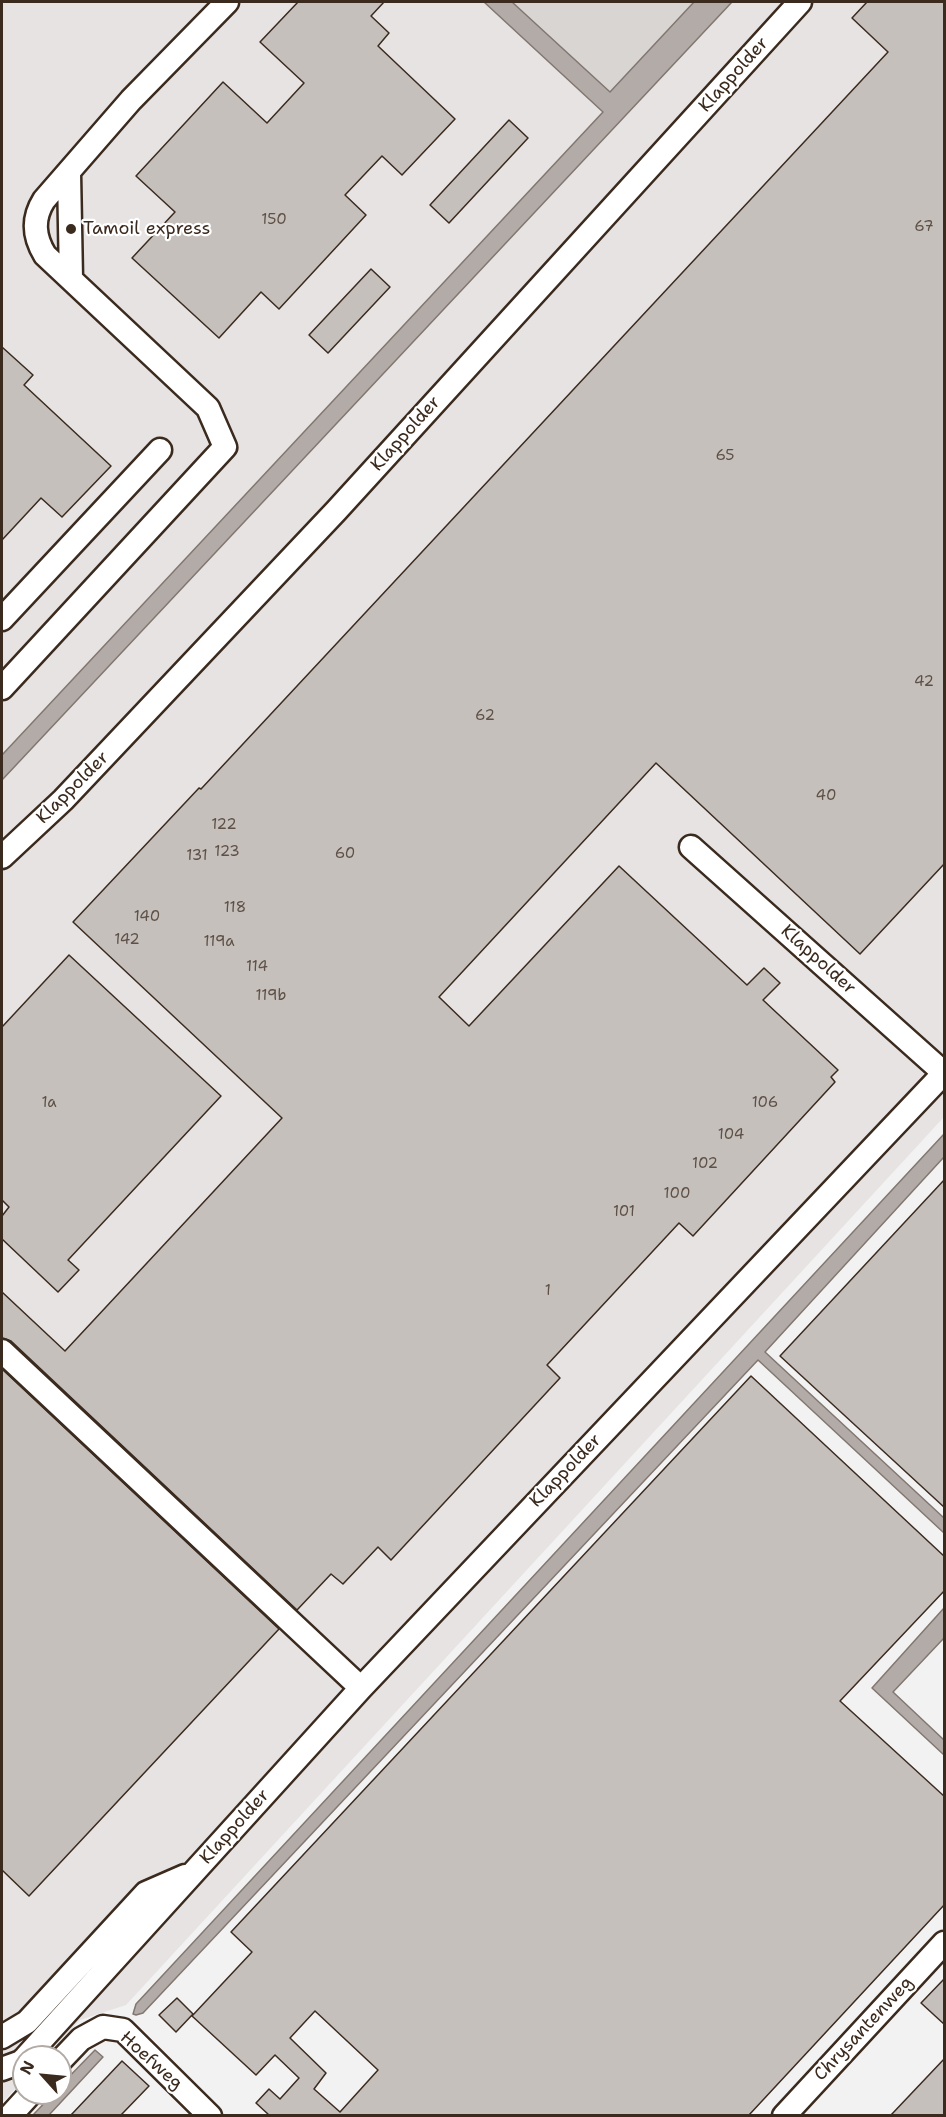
<!DOCTYPE html>
<html>
<head>
<meta charset="utf-8">
<style>
  body { margin:0 }
  #map { position:relative; width:946px; height:2117px; overflow:hidden; background:#f3f2f2; font-family:"Shantell Sans",sans-serif }
  canvas { display:block }
  .frame { position:absolute; inset:0; border:3px solid #3b2a1e; pointer-events:none }
  .north { position:absolute; left:12px; top:2045px; width:60px; height:60px; box-sizing:border-box; background:#fff; border:2px solid #b1aaa5; border-radius:50%; rotate:297deg; font-size:16px; font-weight:700; line-height:24px; text-align:center; color:#3b2a1e }
  .north::after { content:''; display:block; margin:auto; width:21px; height:27px; background:#3b2a1e; clip-path:polygon(50% 0,100% 100%,50% 72%,0 100%) }
</style>
</head>
<body>
<div id="map">
<canvas width="946" height="2117"></canvas>
<div class="frame"></div>
<div class="north">N</div>
</div>
<script>
const c = document.querySelector('canvas').getContext('2d');
c.lineJoin = 'round';
function paint(path, color) { c.fillStyle = color; c.fill(path, 'evenodd'); }
function stroke(path, color, width, dash) { c.strokeStyle = color; c.lineWidth = width; c.lineCap = dash ? 'butt' : 'round'; c.setLineDash(dash || []); c.stroke(path); }
function drawText(font, color, halo, rows, align = 'center') {
  c.font = font + ' "Shantell Sans",sans-serif'; c.lineWidth = 4.5; c.setLineDash([]); c.textBaseline = 'middle'; c.strokeStyle = halo; c.fillStyle = color; for (const [text, x, y, turn = 0] of rows) {
    c.save(); c.translate(x, y); c.rotate((+turn || 0) * Math.PI / 180); c.textAlign = isNaN(turn) ? turn : align; if (halo) c.strokeText(text, 0, 0); c.fillText(text, 0, 0); c.restore();
  }
}
paint(new Path2D(`
  M2,2H944V1117L126,2005L80,2020L45,2057H24V2079L2,2103Z`), '#e6e3e2');
paint(new Path2D(`
  M512,2H694L610,92Z`), '#d8d5d2');
const water = new Path2D(`
  M484,2H512L610,92L694,2H732L2,780V755L603,112Z
  M944,1134V1157L765,1352L944,1518V1533L758,1360L143,2013L136,2015L133,2014L136,2004Z
  M944,1608V1638L893,1692L944,1740V1755L872,1688Z
  M95,2050L103,2057L49,2115H33L54,2093H60V2086Z`);
paint(water, '#b2aba7');
stroke(water, '#827770', 1.5);
const building = new Path2D(`
  M298,2H384L371,16L389,33L378,46L455,119L402,175L382,156L345,195L366,215L279,309L261,292L219,338L132,258L175,212L136,176L223,82L267,123L304,83L260,42Z
  M867,2H945V863L860,954L656,763L439,997L469,1026L619,866L747,985L764,968L780,983L763,1000L838,1070L831,1077L835,1082L693,1236L679,1223L547,1365L560,1378L391,1560L378,1547L343,1584L331,1574L297,1610L11,1341L2,1338V1292L65,1351L282,1118L73,922L199,788L201,789L888,52L852,18Z
  M509,120L528,138L449,223L430,205Z
  M371,269L390,287L328,353L309,335Z
  M2,347L33,375L24,385L111,466L62,517L41,498L2,540Z
  M69,955L221,1096L68,1260L79,1270L58,1292L2,1239V1216L9,1207L2,1200V1027Z
  M945,1179V1508L780,1356Z
  M2,1369L279,1629L29,1896L2,1870Z
  M751,1376L945,1557V1590L840,1701L945,1797V1904L749,2115H269L256,2103L269,2089L280,2099L299,2078L275,2055L256,2075L192,2016L252,1952L231,1932ZM315,2011L378,2070L340,2112L314,2089L326,2073L290,2038Z
  M945,1978V2025L921,2003Z
  M177,1998L193,2014L176,2032L159,2015Z
  M945,2058V2115H891Z
  M122,2061L149,2086L121,2115H71Z`);
paint(building, '#c6c0bd');
stroke(building, '#3b2a1e', 1.5);
const minor = new Path2D(`
  M69,173L71,279
  M2,619L160,450
  M2,688L225,447L208,408L45,255C34,237 32,219 44,200L131,100L227,2
  M691,847L944,1073
  M2,857L63,800L336,511L800,2
  M2,1351L361,1688
  M2,2037L27,2022L146,1893L185,1876
  M26,2057L361,1688L944,1073
  M60,2061L81,2039L103,2027L123,2030L210,2116
  M2,2069L21,2062L24,2059
  M10,2116L31,2093
  M784,2116L944,1943`);
stroke(minor, '#3b2a1e', 27);
stroke(minor, '#fff', 22);
for (const [x, y, r, color] of [
  [71,229,6,"#3b2a1e"]
]) { const dot = new Path2D(); dot.arc(x, y, r, 0, 2 * Math.PI); c.fillStyle = color; c.fill(dot); stroke(dot, '#fff', 2); }
drawText('15px', '#5e5046', null, [
  ["150",274,220],
  ["67",924,227],
  ["65",725,456],
  ["42",924,682],
  ["62",485,716],
  ["40",826,796],
  ["122",224,825],
  ["123",227,852],
  ["60",345,854],
  ["131",197,856],
  ["118",235,908],
  ["140",147,917],
  ["142",127,940],
  ["119a",219,942],
  ["114",257,967],
  ["119b",271,996],
  ["1a",49,1103],
  ["106",765,1103],
  ["104",731,1135],
  ["102",705,1164],
  ["100",677,1194],
  ["101",624,1212],
  ["1",548,1291]
]);
drawText('18px', '#3b2a1e', '#fff', [
  ["Klappolder",734,75,-48],
  ["Klappolder",406,434,-48],
  ["Klappolder",73,788,-45],
  ["Klappolder",818,960,42],
  ["Klappolder",566,1471,-46],
  ["Klappolder",235,1827,-48],
  ["Chrysantenweg",864,2029,-47],
  ["Hoefweg",151,2061,42]
]);
drawText('18px', '#3b2a1e', '#fff', [
  ["Tamoil express",83,229]
], 'left');
</script>
</body>
</html>
